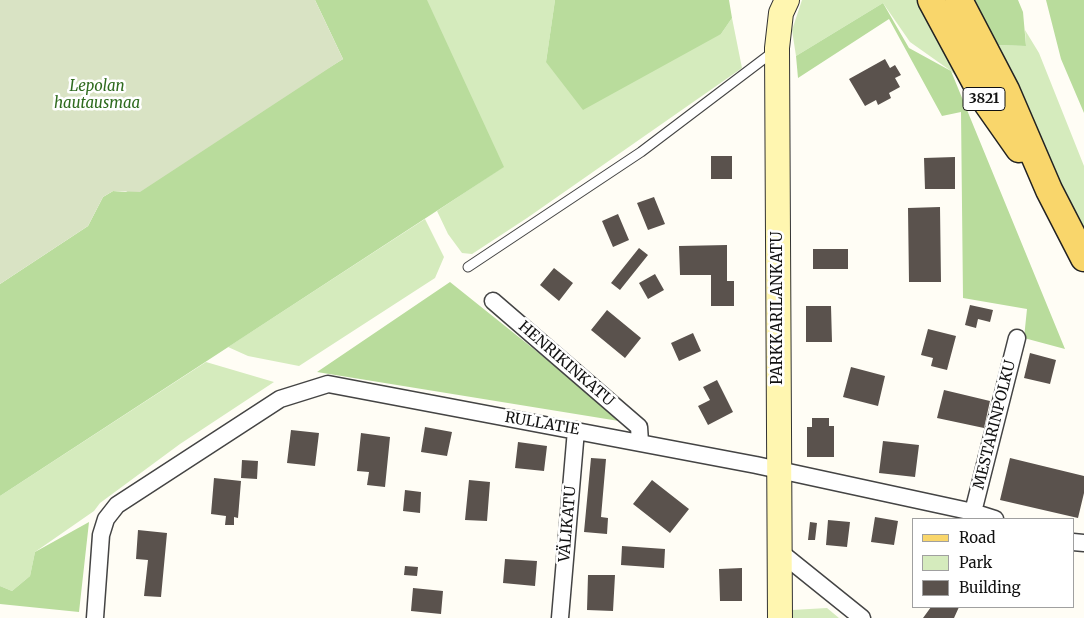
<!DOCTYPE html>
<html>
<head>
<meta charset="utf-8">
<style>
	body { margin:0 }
	#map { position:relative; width:1084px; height:618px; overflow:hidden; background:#fffdf5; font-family:Merriweather,serif }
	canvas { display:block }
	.legend { position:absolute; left:912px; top:518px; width:162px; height:90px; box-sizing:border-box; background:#fff; border:1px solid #a0a0a0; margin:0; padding:6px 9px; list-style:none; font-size:15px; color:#111 }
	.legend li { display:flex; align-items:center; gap:10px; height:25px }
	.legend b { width:25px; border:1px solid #a0a0a0 }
</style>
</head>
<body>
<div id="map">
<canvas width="1084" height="618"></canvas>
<ul class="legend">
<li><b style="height:6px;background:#f9d66b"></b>Road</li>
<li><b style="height:14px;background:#d5ebbd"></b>Park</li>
<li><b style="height:14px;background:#5a524d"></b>Building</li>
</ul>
</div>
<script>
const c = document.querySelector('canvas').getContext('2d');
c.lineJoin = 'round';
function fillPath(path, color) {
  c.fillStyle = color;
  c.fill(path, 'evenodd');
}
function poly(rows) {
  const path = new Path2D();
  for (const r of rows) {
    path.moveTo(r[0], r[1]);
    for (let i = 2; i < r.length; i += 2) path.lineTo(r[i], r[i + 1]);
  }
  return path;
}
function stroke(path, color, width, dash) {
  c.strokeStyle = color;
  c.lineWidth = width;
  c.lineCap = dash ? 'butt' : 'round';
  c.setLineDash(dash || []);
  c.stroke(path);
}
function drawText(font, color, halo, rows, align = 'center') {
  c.font = font + ' Merriweather,serif';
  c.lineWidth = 5;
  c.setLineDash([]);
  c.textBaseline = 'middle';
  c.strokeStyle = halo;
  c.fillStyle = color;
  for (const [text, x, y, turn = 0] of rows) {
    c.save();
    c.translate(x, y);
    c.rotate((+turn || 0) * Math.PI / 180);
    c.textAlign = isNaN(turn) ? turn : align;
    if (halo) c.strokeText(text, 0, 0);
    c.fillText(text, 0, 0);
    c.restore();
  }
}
fillPath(poly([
	[344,0,555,0,546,62,721,34,732,18,742,68,527,218,472,254,462,253,448,234,437,211,503,167],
	[802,0,919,0,966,86,951,71,910,42,883,3,796,56,792,30],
	[1025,30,1039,53,1084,166,1084,230,994,55,996,45,1026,46],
	[425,219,444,257,435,278,299,366,248,356,228,347],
	[206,362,274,382,180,444,100,503,94,511,35,552,30,576,12,591,0,586,0,496],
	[827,608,839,618,792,618,792,610]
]), '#d5ebbd');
fillPath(poly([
	[315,0,427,0,504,167,0,496,0,284,88,226,103,197,113,191,126,192,343,59],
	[555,0,729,0,732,18,721,34,583,110,546,62],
	[971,0,1018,0,1023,12,1026,46,996,45],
	[1046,0,1084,0,1084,113,1061,59],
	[883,3,909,48,951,71,1065,349,1024,338,1027,309,963,298,961,112,942,116,889,19,798,78,796,56],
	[450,282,625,422,317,372],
	[89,522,79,612,0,604,0,586,12,591,30,576,35,552]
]), '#b9dc9c');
fillPath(poly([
	[0,0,315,0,343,59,140,192,113,191,103,197,88,226,0,284]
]), '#d9e3c4');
fillPath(poly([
	[885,59,890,68,895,65,901,75,895,78,900,87,889,93,891,98,878,105,876,100,865,106,849,79],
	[711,156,732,156,732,179,711,179],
	[955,157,955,189,925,189,924,158],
	[654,197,665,224,648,230,637,203],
	[940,207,941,282,909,282,908,208],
	[618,214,629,240,613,247,602,221],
	[727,245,727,281,734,281,734,306,711,306,711,275,680,275,679,246],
	[639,248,648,255,620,290,611,283],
	[813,249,848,249,848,269,813,269],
	[554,268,573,283,559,301,540,285],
	[655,274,664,290,648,299,639,283],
	[970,305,993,310,990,322,978,319,976,328,965,325],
	[806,306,831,306,832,342,806,342],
	[607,310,641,338,625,358,591,330],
	[928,329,956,336,947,370,931,366,933,358,921,355],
	[693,333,701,351,679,361,671,343],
	[1030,353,1056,360,1050,384,1024,378],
	[851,367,885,376,878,406,843,397],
	[717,380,733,412,708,425,698,406,710,400,703,387],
	[944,390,990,401,984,428,937,418],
	[812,418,829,418,829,426,834,426,834,457,807,457,807,427,812,427],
	[425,427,452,432,447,456,421,452],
	[291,430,319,433,315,466,287,463],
	[361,433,390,437,385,487,367,485,369,472,357,471],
	[883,441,919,445,915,477,879,473],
	[518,442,547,446,544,471,515,468],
	[591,458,606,459,601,517,608,518,607,534,584,532],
	[1010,458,1084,476,1084,493,1078,518,1000,500],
	[242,460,258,461,257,479,241,478],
	[214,478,241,481,238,518,234,517,234,525,225,525,226,516,211,514],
	[469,480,490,482,487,521,465,520],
	[652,480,689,509,670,533,633,504],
	[405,490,421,492,420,513,403,511],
	[875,517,898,521,894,545,871,542],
	[828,520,850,522,847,547,826,545],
	[810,522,817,523,815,540,808,540],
	[138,530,167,533,161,597,144,596,148,560,136,559],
	[622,546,665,549,664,568,621,565],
	[505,559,537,561,535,586,503,583],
	[405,566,418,567,417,576,404,575],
	[742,568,742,601,720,601,719,569],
	[588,575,615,575,613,611,587,610],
	[413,588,443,591,441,614,411,611],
	[931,607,959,607,954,618,923,618]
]), '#5a524d');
const lane = poly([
	[468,267,641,152,773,52]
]);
const street = poly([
	[493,301,639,427,640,442],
	[973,512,1017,338],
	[1073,542,1084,543],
	[780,552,862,618],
	[95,618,101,535,106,519,117,505,280,399,328,384,756,465,973,512,995,519],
	[560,618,576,430]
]);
const secondary = poly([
	[780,618,777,48,781,13,787,0]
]);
const primary = poly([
	[931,0,986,102,1019,149],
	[959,0,1006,90,1049,190,1084,258]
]);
stroke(lane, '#444', 11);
stroke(street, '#444', 19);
stroke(secondary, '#333', 26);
stroke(primary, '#222', 29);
stroke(lane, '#fff', 9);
stroke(street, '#fff', 16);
stroke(secondary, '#fff6b0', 24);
stroke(primary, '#f9d66b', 26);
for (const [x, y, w] of [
	[984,99,42]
]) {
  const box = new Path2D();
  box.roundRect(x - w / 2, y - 11.5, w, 23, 4);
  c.fillStyle = '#fff';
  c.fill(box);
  stroke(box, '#111', 1);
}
drawText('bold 14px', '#111', null, [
	["3821",984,99]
]);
drawText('italic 15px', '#2f6b1f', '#fff', [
	["Lepolan",97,87],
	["hautausmaa",97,104]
]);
drawText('15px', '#111', '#fff', [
	["PARKKARILANKATU",778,308,-90],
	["HENRIKINKATU",566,364,41],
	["RULLATIE",542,424,10],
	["MESTARINPOLKU",995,425,-76],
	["VÄLIKATU",568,524,-85]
]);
</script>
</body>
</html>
